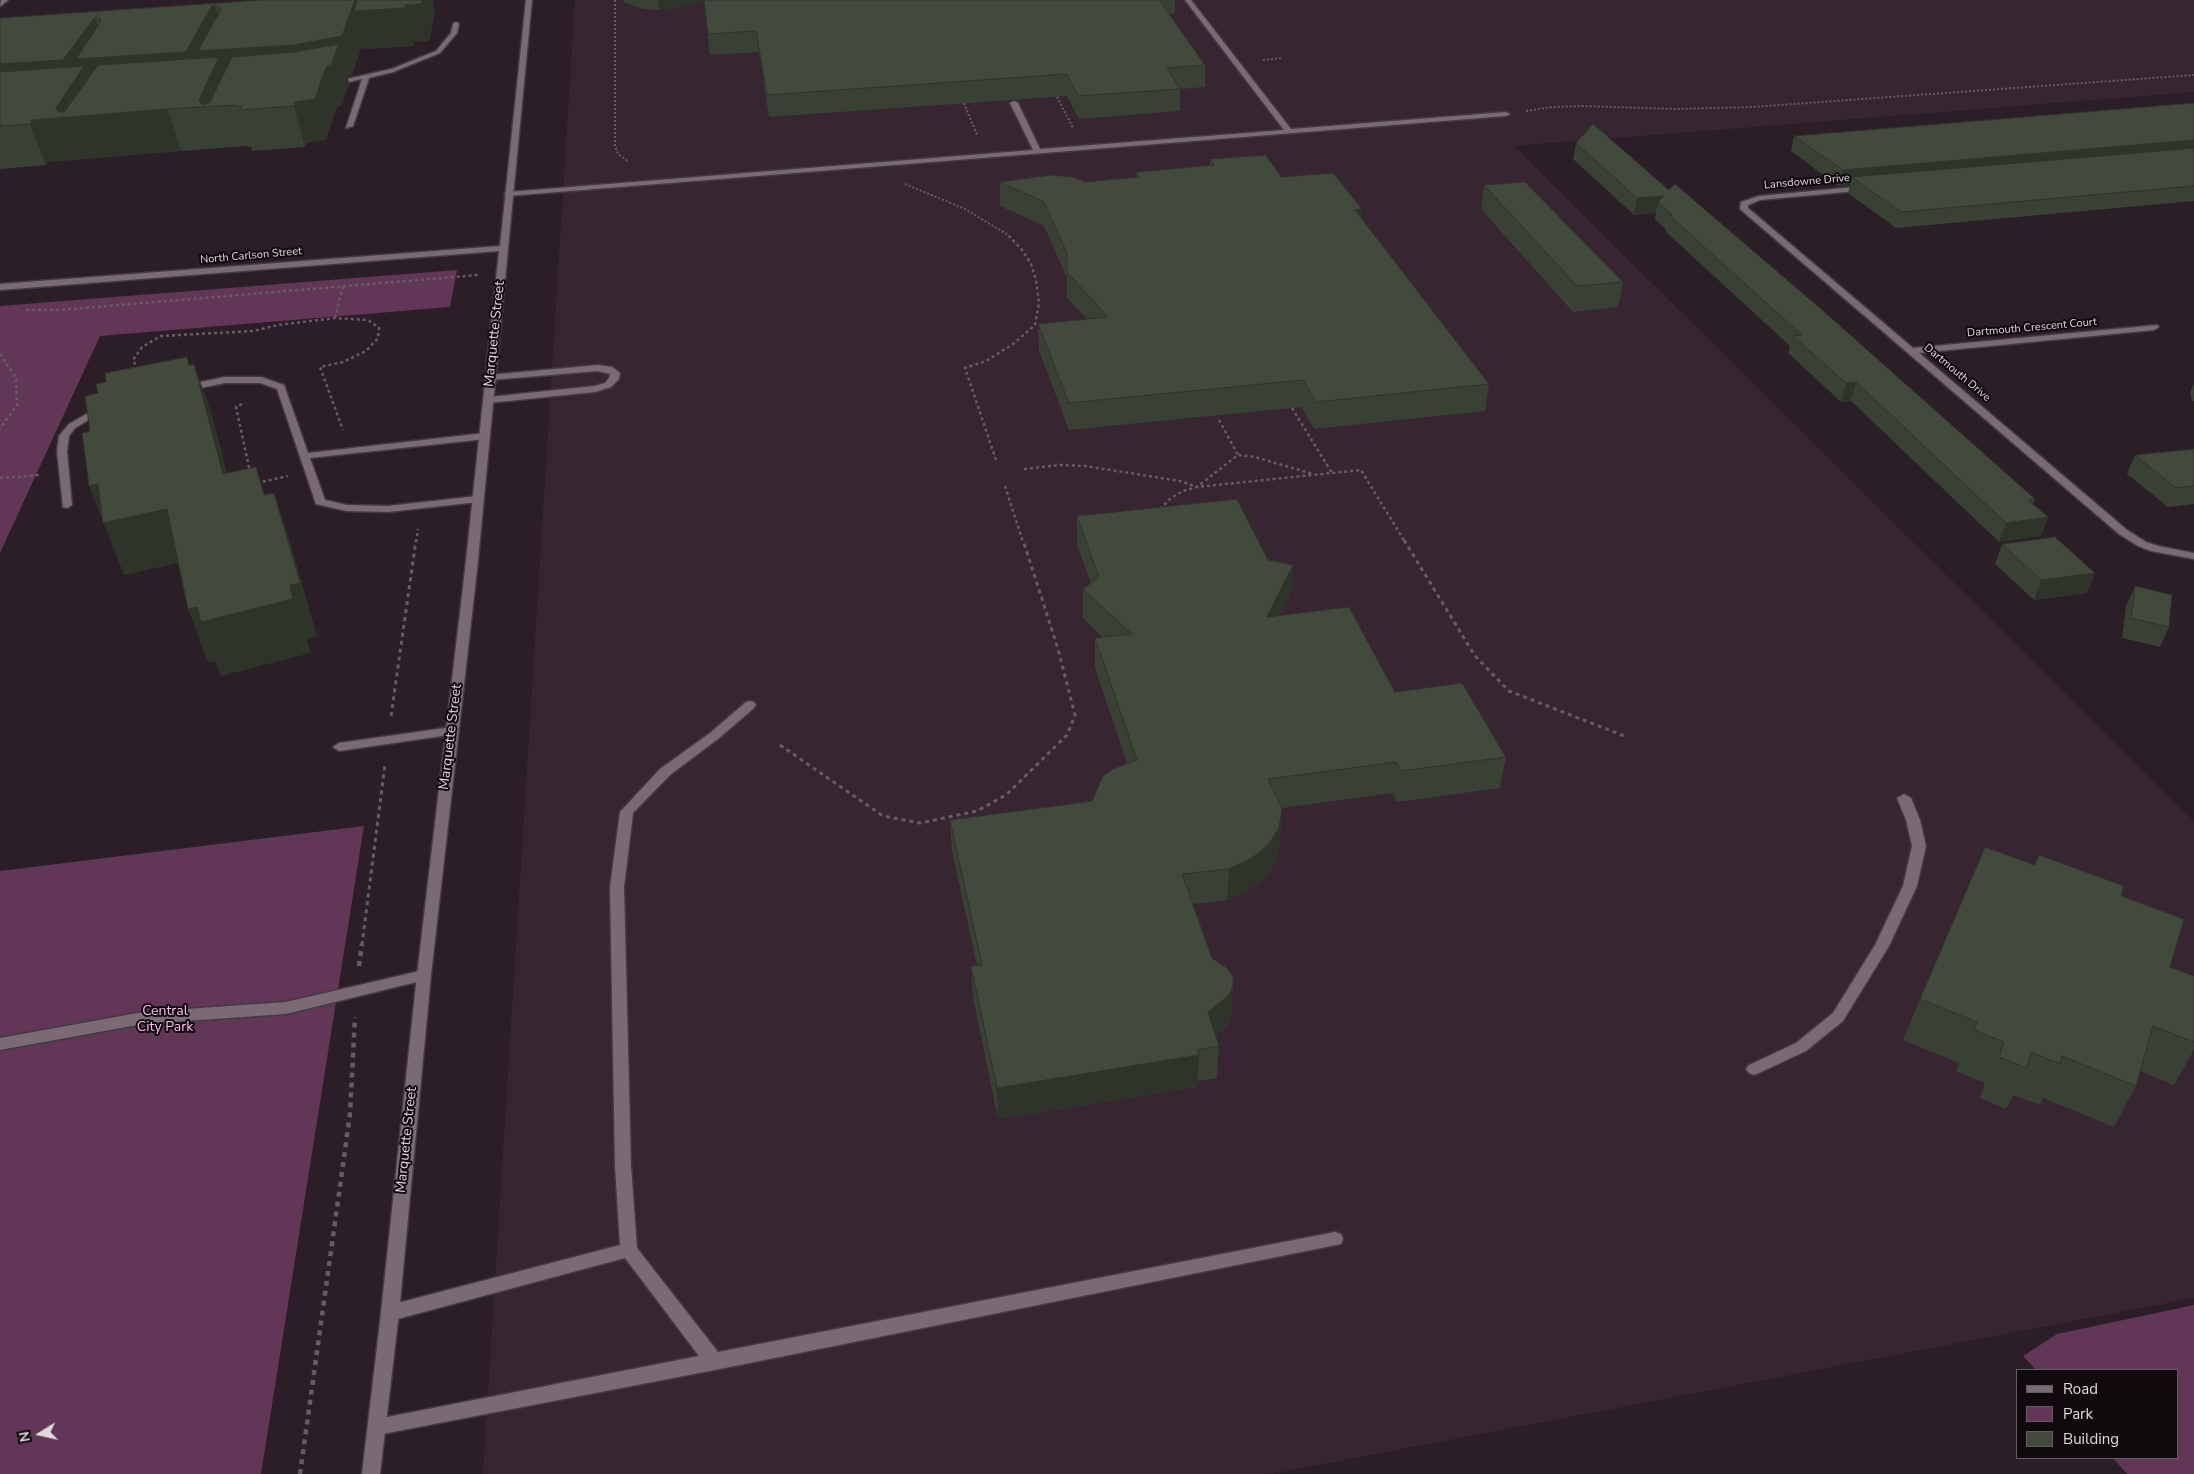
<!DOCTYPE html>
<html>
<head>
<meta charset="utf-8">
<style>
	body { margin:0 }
	#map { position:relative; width:2194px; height:1474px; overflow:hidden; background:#2b1e27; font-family:"Nunito Sans",sans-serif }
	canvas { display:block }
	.legend { position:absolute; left:2016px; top:1369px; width:162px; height:90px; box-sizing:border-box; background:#100a0e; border:1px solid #645c61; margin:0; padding:6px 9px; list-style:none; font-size:15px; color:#e1d8de }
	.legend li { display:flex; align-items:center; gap:10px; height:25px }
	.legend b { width:25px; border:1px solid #645c61 }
	.north { position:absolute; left:15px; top:1409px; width:50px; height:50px; -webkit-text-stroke:4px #100a0e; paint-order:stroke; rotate:260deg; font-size:14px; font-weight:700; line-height:20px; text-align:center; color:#e1d8de }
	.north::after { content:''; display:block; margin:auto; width:18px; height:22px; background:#e1d8de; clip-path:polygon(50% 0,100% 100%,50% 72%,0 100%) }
</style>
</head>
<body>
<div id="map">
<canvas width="2194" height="1474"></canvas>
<ul class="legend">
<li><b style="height:6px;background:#796a74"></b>Road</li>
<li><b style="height:14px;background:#613656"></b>Park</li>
<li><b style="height:14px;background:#424a3c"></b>Building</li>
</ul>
<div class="north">N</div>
</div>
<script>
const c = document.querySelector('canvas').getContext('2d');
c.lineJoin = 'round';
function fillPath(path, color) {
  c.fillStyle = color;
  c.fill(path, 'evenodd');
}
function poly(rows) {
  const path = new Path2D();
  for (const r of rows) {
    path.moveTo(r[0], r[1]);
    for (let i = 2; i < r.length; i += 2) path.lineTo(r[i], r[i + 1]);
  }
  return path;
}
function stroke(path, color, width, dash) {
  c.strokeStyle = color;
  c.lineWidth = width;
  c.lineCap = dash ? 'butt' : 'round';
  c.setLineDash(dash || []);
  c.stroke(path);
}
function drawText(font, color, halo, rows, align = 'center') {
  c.font = font + ' "Nunito Sans",sans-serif';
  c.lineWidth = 4;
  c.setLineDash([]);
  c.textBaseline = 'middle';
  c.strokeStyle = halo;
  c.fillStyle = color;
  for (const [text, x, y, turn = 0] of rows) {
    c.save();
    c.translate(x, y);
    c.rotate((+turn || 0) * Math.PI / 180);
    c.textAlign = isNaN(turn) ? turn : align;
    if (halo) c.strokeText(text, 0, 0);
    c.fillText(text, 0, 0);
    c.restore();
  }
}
fillPath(poly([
	[575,0,2194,0,2194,92,1514,146,2194,821,2194,1298,1271,1474,483,1474]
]), '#372632');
fillPath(poly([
	[457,270,450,307,100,336,0,553,0,306],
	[364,826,261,1474,0,1474,0,871],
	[2194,1305,2194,1474,2127,1474,2113,1458,2178,1458,2178,1370,2036,1370,2023,1356,2057,1334]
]), '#613656');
const service = poly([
	[1185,0,1191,0,1291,129,1506,112,1510,114,1506,116,508,196,504,194,508,192,1033,150,1010,103,1014,101,1018,103,1040,149,1284,130,1185,0],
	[456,22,459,24,457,33,440,53,393,72,389,72,389,70,436,51,451,33,453,24,456,22],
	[598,365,612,367,620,373,619,379,611,387,595,392,489,403,484,400,489,397,594,386,605,383,609,378,610,374,598,371,491,380,488,379,488,375,598,365],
	[225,377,261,377,284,385,308,453,485,433,490,436,485,439,310,458,325,500,347,505,388,506,478,496,483,499,478,502,388,512,347,511,316,504,277,389,260,383,225,383,186,391,181,388,186,385,225,377],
	[102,405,105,406,105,410,75,428,69,436,67,451,72,505,67,508,63,507,57,451,59,436,69,424,102,405],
	[750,701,754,702,756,705,754,708,718,739,670,775,633,813,624,887,631,1166,637,1248,718,1352,1335,1232,1341,1234,1343,1239,1341,1244,715,1370,377,1435,371,1433,368,1427,371,1421,377,1419,699,1356,625,1258,390,1321,384,1318,381,1313,384,1308,390,1305,620,1245,615,1166,610,887,620,812,660,769,710,733,746,702,750,701],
	[452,727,458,731,456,734,339,751,333,747,339,743,452,727],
	[1904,794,1911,798,1920,820,1926,846,1917,886,1889,946,1843,1021,1806,1051,1759,1073,1754,1075,1749,1073,1746,1069,1749,1065,1796,1043,1833,1013,1875,945,1903,886,1912,846,1906,820,1897,798,1904,794],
	[424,970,429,971,431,975,429,979,286,1014,143,1024,0,1050,0,1038,143,1012,286,1002,424,970]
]);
const minor = poly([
	[8,0,2,5,0,6,1,0,8,0],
	[391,69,394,71,393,72,369,78,353,126,346,128,362,79,331,86,329,85,329,83,391,69],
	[1865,186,1869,188,1868,190,1760,200,1748,205,1748,208,1913,348,2157,325,2159,327,2154,330,1919,353,2127,530,2146,542,2158,546,2194,553,2194,559,2151,551,2138,546,2119,534,1740,209,1741,202,1759,196,1865,186]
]);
const tertiary = poly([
	[526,0,532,0,477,570,431,975,399,1313,380,1474,362,1474,381,1313,417,975,465,570,499,251,0,290,0,284,500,246,526,0]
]);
stroke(service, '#443a41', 3);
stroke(minor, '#443a41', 3);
stroke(tertiary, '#443a41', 3);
stroke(poly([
	[615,0,615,146,618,154,629,162],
	[1263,60,1283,58],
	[1057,97,1073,128],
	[964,103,977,135],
	[1526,111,1552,107,1582,106,1676,109,1752,107,2194,75],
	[905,184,965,209,1008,235]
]), '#675c64', 2, [2, 2]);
stroke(poly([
	[26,310,58,310,478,275],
	[335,318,343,286],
	[0,354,16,378,17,405,0,428],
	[138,370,133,360,142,347,161,336,253,331,278,325,335,318,368,320,379,328,378,338,366,351,343,362,320,367,343,430],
	[242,404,236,407,250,472],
	[1292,408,1332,473],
	[1219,420,1238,455],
	[996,460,965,368,986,361,1013,344,1035,325,1039,303,1036,280,1031,264,1023,251,1006,233],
	[1024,469,1060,465,1085,466,1180,481,1197,487,1238,455,1255,457,1313,474],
	[0,478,40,475],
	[257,483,288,476],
	[1005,486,1023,542],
	[1160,509,1171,498,1183,491,1197,487,1361,470,1405,542],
	[416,542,418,529]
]), '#675c64', 2.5, [3, 3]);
stroke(poly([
	[1404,540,1475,656,1509,691,1627,737],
	[391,716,416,540],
	[780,745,883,816,920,823,977,811,1006,795,1067,735,1075,715,1058,649,1023,540],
	[362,945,385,764]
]), '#675c64', 3, [4, 4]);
stroke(poly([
	[359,966,362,944],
	[300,1474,350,1114,355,1017]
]), '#675c64', 4.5, [5, 5]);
fillPath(service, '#796a74');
fillPath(minor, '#796a74');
fillPath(tertiary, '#796a74');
fillPath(poly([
	[261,0,435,12,429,41,414,42,413,46,363,49,362,45,352,75,347,76,349,83,342,105,338,106,334,115,326,140,307,143,305,147,252,151,251,147,248,147,247,146,181,151,48,162,46,165,0,169,0,18],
	[624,0,1175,0,1175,13,1169,14,1205,65,1205,87,1180,89,1180,111,1079,119,1067,96,769,117,759,52,710,55,704,1,676,8,659,10,643,9,624,2],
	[2194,103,2194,201,1896,228,1848,193,1850,185,1838,186,1791,151,1794,136],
	[1576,143,1669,190,2035,499,2033,504,2048,517,2041,536,1999,542,1851,401,1841,402,1788,353,1790,346,1666,232,1666,230,1655,219,1656,213,1634,215,1573,159],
	[1210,159,1281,177,1361,218,1489,384,1485,411,1314,429,1301,407,1069,430,1039,350,1038,324,1087,319,1067,298,1067,278,1044,226,1000,206,1000,182,1085,182,1136,178,1136,172,1210,166],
	[1484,185,1623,282,1618,307,1573,312,1481,209],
	[2194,383,2194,401,2192,401,2190,392],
	[2194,449,2194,504,2168,507,2127,474,2135,455],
	[1077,516,1293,565,1291,594,1280,616,1395,692,1506,757,1500,788,1397,802,1392,793,1282,808,1282,809,1280,840,1277,859,1266,877,1249,890,1227,900,1193,904,1212,958,1233,986,1231,1018,1227,1026,1216,1036,1219,1046,1217,1078,1197,1081,1197,1087,998,1119,973,998,971,966,977,966,952,851,950,820,1092,801,1127,763,1095,668,1095,638,1103,638,1083,618,1083,589,1091,583,1077,545],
	[2002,544,2095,573,2087,593,2034,600,1995,564],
	[2135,586,2169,627,2160,647,2122,638,2126,606],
	[2039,855,2121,896,2170,967,2194,976,2194,1050,2174,1085,2140,1071,2136,1086,2114,1127,2043,1098,2040,1105,2013,1095,2006,1109,1980,1098,1985,1083,1956,1071,1959,1063,1903,1040,1920,999,2035,865]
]), '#394034');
fillPath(poly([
	[355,0,405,5,422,0,433,0,435,12,429,41,414,42,413,46,363,49,362,45,352,75,347,76,349,83,342,105,338,106,334,115,326,140,307,143,305,147,294,106,295,102,315,99,168,109,181,151,48,162,46,165,30,124,0,105,0,64,95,17,107,55,211,7,215,5,226,42],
	[658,0,705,0,705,1,676,8,659,10],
	[2194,140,2194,155,1852,177,1850,185,1838,186,1843,170],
	[1664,196,1658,202,1656,213,1634,215,1637,198],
	[1362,209,1359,234,1355,210],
	[194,364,211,412,241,525,223,474],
	[1856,382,1851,401,1841,402,1846,383],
	[256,467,273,518,264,495],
	[98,484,167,509,187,561,124,575,89,486],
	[274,493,291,545,317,636,307,639,311,653,221,676,215,661,208,663,188,609,290,585],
	[2048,517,2041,536,1999,542,2006,523],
	[1293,565,1291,594,1265,647,1267,617],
	[2095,573,2087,593,2034,600,2041,580],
	[1282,809,1280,840,1277,859,1266,877,1249,890,1227,900,1229,869],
	[1233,986,1231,1018,1227,1026,1206,1043,1208,1012],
	[1199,1055,1197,1087,998,1119,997,1088]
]), '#2e342a');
const building = poly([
	[261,0,355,0,342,36,294,45,198,51,221,9,215,5,211,7,186,52,76,59,101,21,100,18,95,17,63,60,0,64,0,18,261,0],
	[357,0,422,0,421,4,405,5,405,8,354,11,357,0],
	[704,0,1159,0,1205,65,1167,68,1180,89,1078,96,1067,74,767,95,756,31,708,34,704,0],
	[339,44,331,65,327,66,323,75,315,99,295,102,294,106,240,110,242,106,235,106,236,105,168,109,32,120,30,124,0,126,0,72,84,66,56,108,58,112,64,112,98,65,219,57,199,100,202,105,210,102,232,57,294,52,339,44],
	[2194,103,2194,140,1843,170,1794,136,2194,103],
	[1593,124,1669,190,1675,184,1821,309,2035,499,2028,500,2048,517,2006,523,1856,382,1846,383,1793,336,1802,335,1669,215,1672,215,1658,202,1664,196,1637,198,1576,143,1593,124],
	[2194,148,2194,186,1901,212,1852,177,2194,148],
	[1266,155,1281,177,1333,173,1362,209,1355,210,1489,384,1316,402,1303,380,1069,403,1038,324,1108,317,1067,272,1067,253,1044,202,1000,182,1051,175,1074,177,1085,182,1139,177,1136,172,1214,165,1210,159,1266,155],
	[1525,182,1623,282,1577,286,1484,185,1525,182],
	[187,357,189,365,194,364,223,474,256,467,264,495,274,493,300,583,290,585,293,599,201,622,197,607,188,609,167,509,103,523,98,484,89,486,82,433,90,431,85,396,98,393,96,384,106,382,105,373,187,357],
	[2194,449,2194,486,2176,488,2135,455,2194,449],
	[1237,499,1268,560,1293,565,1267,617,1349,607,1395,692,1462,683,1506,757,1401,771,1396,762,1268,779,1282,809,1279,828,1268,845,1252,858,1229,869,1182,874,1212,958,1227,968,1233,976,1233,986,1229,995,1208,1012,1219,1046,1197,1050,1199,1055,997,1088,971,966,982,965,950,820,1092,801,1103,776,1113,769,1137,760,1095,638,1132,634,1083,589,1099,577,1077,516,1237,499],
	[2055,537,2095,573,2041,580,2002,544,2055,537],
	[2135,586,2172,595,2169,627,2131,618,2135,586],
	[1985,847,2035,865,2039,855,2124,886,2121,896,2184,919,2170,967,2194,976,2194,1042,2153,1026,2136,1086,2062,1056,2060,1064,2031,1052,2026,1068,1999,1057,2004,1042,1974,1030,1977,1022,1920,999,1985,847]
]);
fillPath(building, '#424a3c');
stroke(building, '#2e342a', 1);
drawText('11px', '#e1d8de', '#100a0e', [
	["Lansdowne Drive",1807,182,-5],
	["North Carlson Street",251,256,-5],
	["Dartmouth Crescent Court",2032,328,-5],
	["Dartmouth Drive",1957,373,40]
]);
drawText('14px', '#e1d8de', '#100a0e', [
	["Marquette Street",495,334,-84],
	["Marquette Street",451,737,-83],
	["Marquette Street",407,1140,-84]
]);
drawText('14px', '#fabfe8', '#100a0e', [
	["Central",165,1012],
	["City Park",165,1028]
]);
</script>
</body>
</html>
